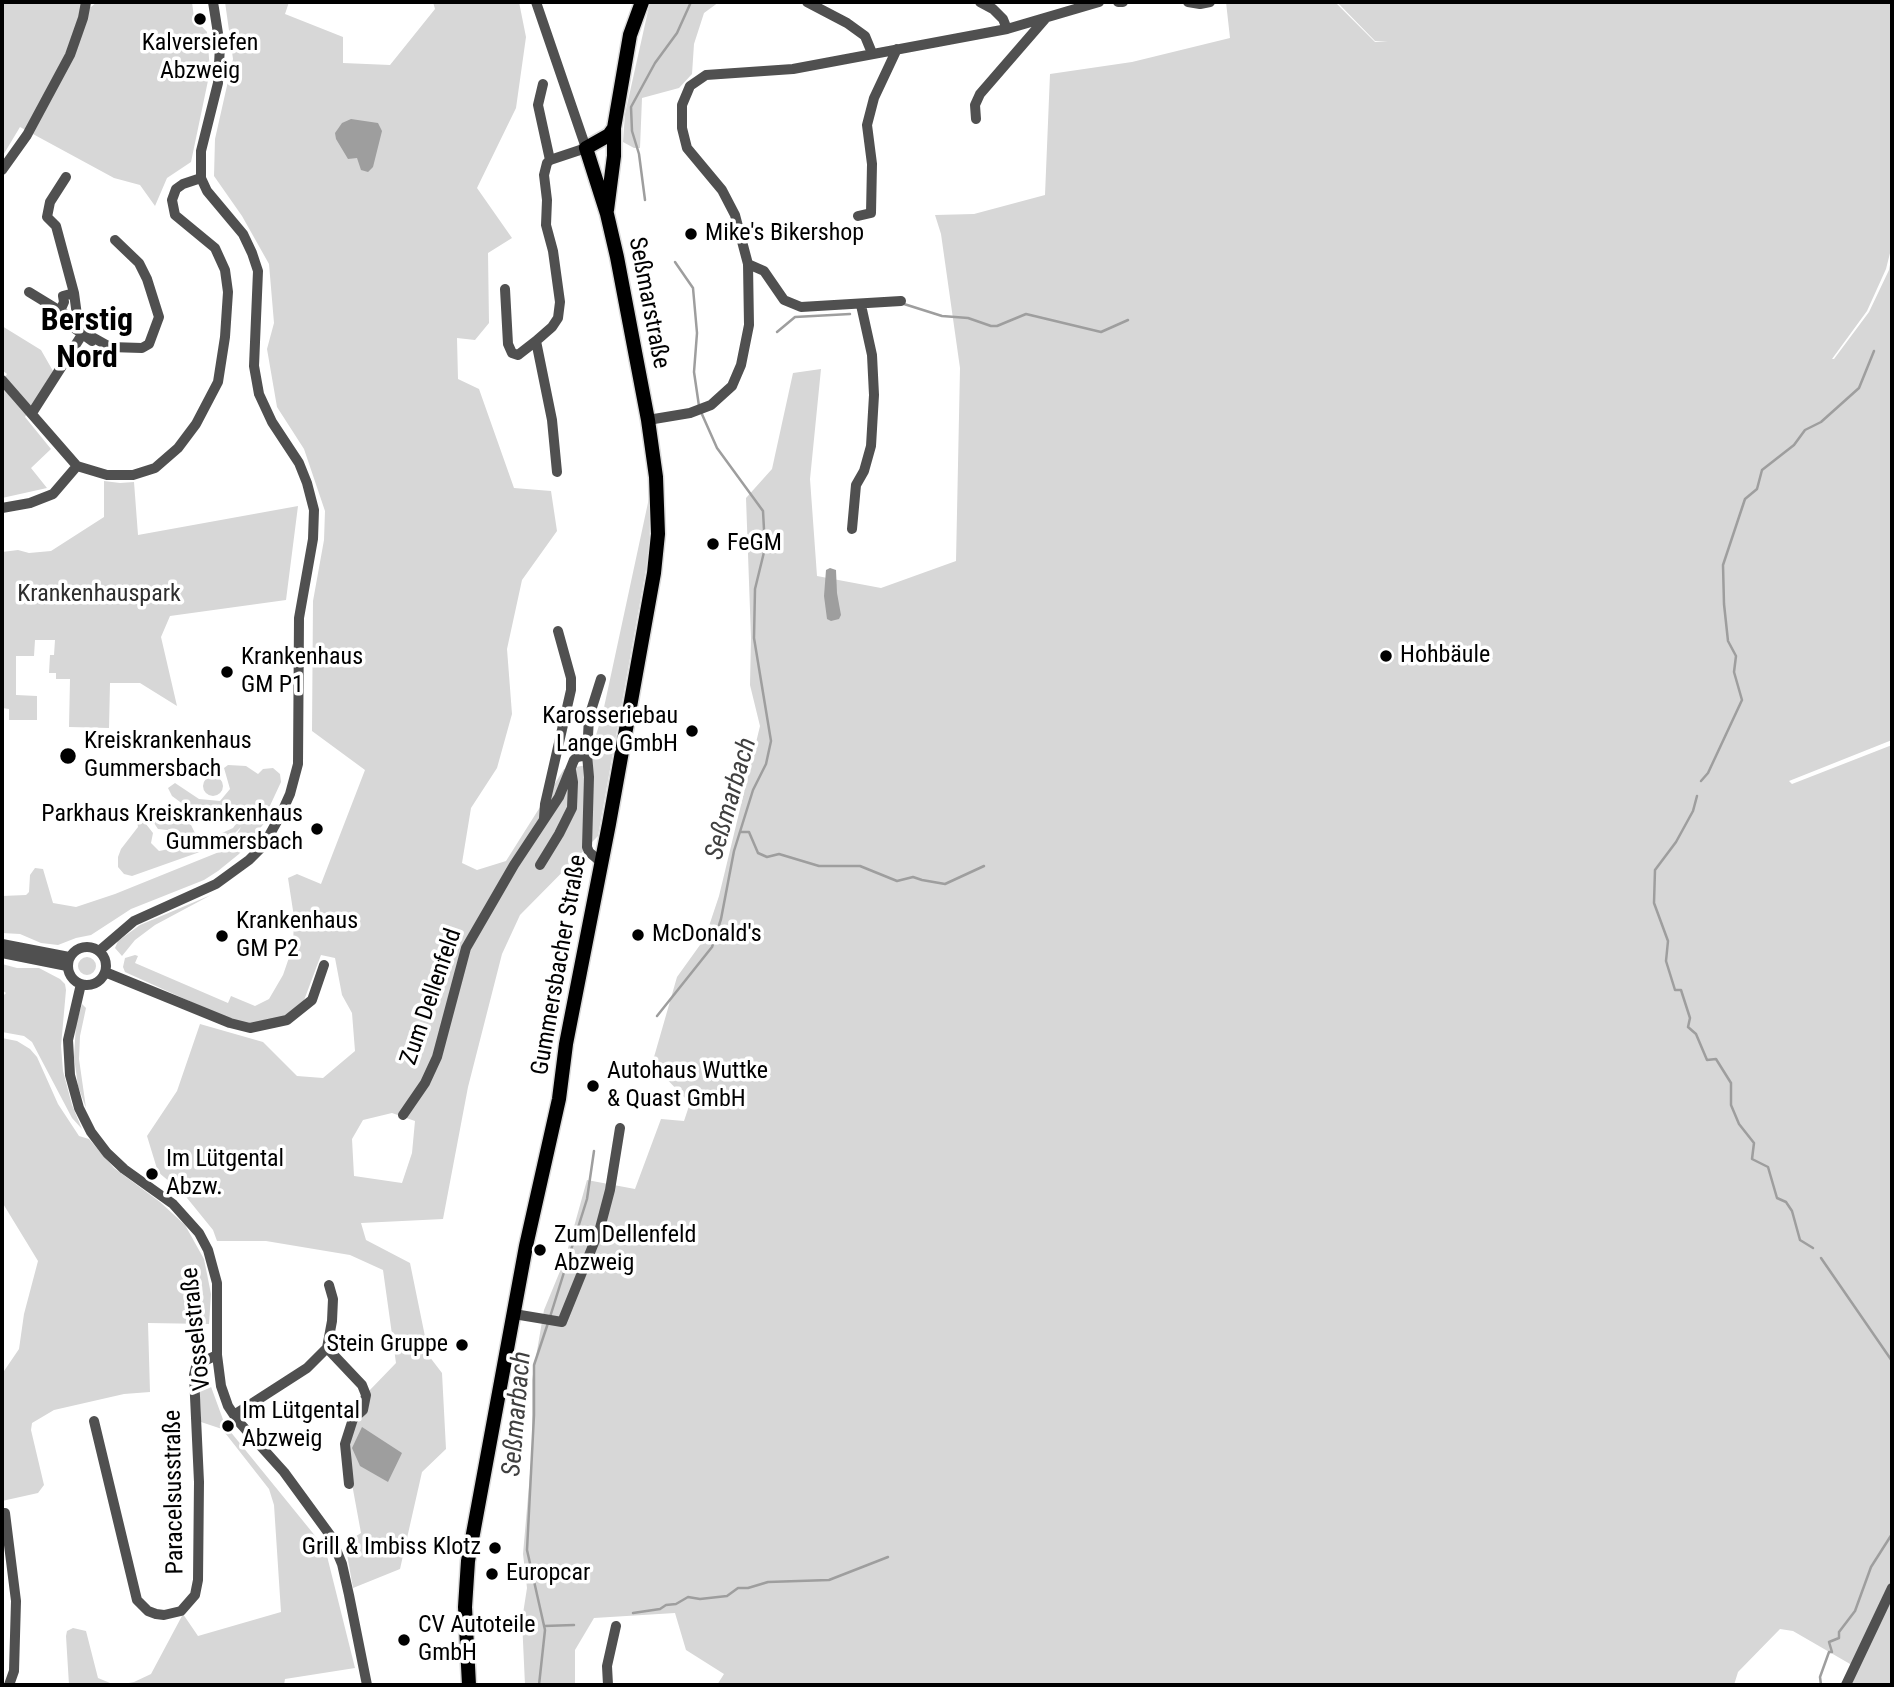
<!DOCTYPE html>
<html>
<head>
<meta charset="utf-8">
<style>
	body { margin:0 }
	#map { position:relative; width:1894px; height:1687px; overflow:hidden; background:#fff; font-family:"Roboto Condensed",sans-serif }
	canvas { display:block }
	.frame { position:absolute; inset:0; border:4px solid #000; pointer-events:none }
</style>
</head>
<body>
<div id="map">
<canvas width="1894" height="1687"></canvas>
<div class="frame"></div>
</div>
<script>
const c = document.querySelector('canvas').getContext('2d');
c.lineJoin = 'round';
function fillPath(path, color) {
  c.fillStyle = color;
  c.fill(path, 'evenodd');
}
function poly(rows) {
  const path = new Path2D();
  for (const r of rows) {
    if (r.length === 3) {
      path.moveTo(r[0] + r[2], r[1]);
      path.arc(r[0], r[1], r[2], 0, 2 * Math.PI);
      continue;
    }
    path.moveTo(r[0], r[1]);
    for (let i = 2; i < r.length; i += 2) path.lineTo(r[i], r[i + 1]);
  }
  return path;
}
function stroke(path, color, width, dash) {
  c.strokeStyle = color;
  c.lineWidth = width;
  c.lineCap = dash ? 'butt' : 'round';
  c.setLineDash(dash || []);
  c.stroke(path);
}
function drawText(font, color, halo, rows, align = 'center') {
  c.font = font + ' "Roboto Condensed",sans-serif';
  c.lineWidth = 7;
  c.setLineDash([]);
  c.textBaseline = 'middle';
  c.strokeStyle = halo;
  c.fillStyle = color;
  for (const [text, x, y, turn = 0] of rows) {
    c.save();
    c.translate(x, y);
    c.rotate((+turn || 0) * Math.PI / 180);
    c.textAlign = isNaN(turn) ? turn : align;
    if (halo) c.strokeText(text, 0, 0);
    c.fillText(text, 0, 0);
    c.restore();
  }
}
fillPath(poly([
	[2,2,85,2,91,7,97,2,192,2,194,18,207,32,210,71,191,162,167,178,155,206,140,185,114,178,20,127,2,157],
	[225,2,289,2,285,14,343,37,343,63,390,65,435,9,433,2,519,2,526,37,516,108,477,188,512,238,488,253,489,323,475,340,457,338,458,379,479,389,514,488,551,491,557,531,522,580,507,649,512,714,497,768,471,808,462,863,477,870,506,861,564,769,587,765,603,712,649,498,650,547,598,836,520,915,502,954,468,1087,443,1219,361,1223,366,1240,410,1263,429,1356,442,1373,446,1449,422,1472,400,1569,353,1588,345,1543,361,1533,352,1484,348,1446,368,1392,396,1363,383,1270,350,1255,266,1241,217,1241,213,1230,183,1193,158,1172,147,1136,177,1091,200,1024,263,1042,297,1076,323,1078,355,1051,352,1013,342,995,335,958,321,955,303,1003,290,1013,278,1019,253,1024,231,1020,125,972,123,967,125,958,135,955,138,956,135,963,228,1003,231,996,255,1006,269,999,283,975,293,946,294,917,288,878,297,874,321,884,365,770,312,731,313,601,324,540,325,511,304,449,277,407,267,349,274,323,269,264,242,216,214,176,215,139,233,59],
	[392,1113,415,1121,412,1153,402,1183,354,1176,352,1139,363,1120],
	[650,2,719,2,704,13,694,44,692,74,679,88,642,98,640,148,634,148,623,142,625,114],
	[1226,2,1335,2,1375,42,1388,42,1375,41,1337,2,1892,2,1892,245,1886,269,1867,311,1832,359,1834,359,1869,312,1889,270,1892,253,1892,740,1789,781,1792,784,1892,745,1892,1685,1852,1685,1857,1668,1793,1631,1780,1629,1738,1672,1734,1685,717,1685,724,1674,686,1650,675,1613,594,1618,575,1650,575,1685,525,1685,522,1620,527,1588,523,1554,532,1451,532,1380,544,1310,565,1259,587,1180,635,1189,661,1119,684,1121,690,1103,652,1064,677,977,705,938,719,896,760,726,750,685,751,638,746,498,772,469,793,373,821,369,810,479,817,576,881,588,956,561,960,368,941,234,935,215,974,214,1045,195,1050,74,1132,62,1230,38],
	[2,326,41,350,53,371,25,417,51,449,31,468,47,488,2,498,2,381,7,374,2,370],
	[104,481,120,483,134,482,138,535,298,506,286,600,170,616,161,637,177,706,140,683,110,683,109,728,69,727,70,679,56,679,56,673,49,673,50,655,54,655,55,640,35,640,34,656,16,656,16,695,37,696,37,720,9,720,9,709,2,708,2,552,18,550,29,553,51,551,104,517],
	[228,765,246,766,258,774,263,769,273,768,280,774,281,782,268,810,266,821,239,854,218,871,204,880,131,909,91,935,76,938,58,945,41,943,20,934,2,933,2,896,26,895,29,892,30,875,35,868,43,869,53,903,76,907,115,894,224,850,233,841,241,827,231,837,211,848,132,876,124,874,118,867,118,857,121,849,138,827,135,810,153,833,151,843,159,851,169,849,173,839,167,830,158,829,148,814,155,810,191,825,196,835,222,833,233,828,243,814,233,807,204,814,191,810,172,796,168,788,175,783,199,799,220,801,230,789,224,768],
	[213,786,10],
	[211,895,155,925,135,940,122,956,115,948,118,941,140,925],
	[87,966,9],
	[2,964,17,968,39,968,60,979,65,984,66,990,61,1046,63,1071,72,1105,82,1129,72,1118,32,1042,24,1036,2,1032,2,997,6,993,2,990],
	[82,1004,86,1008,80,1036,79,1059,86,1108,78,1086,74,1057,76,1024],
	[2,1038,17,1041,30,1049,37,1057,58,1104,79,1136,89,1139,114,1168,160,1202,185,1225,204,1259,211,1294,209,1324,148,1323,150,1392,124,1394,54,1410,32,1423,31,1430,44,1485,38,1493,2,1501,2,1374,19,1349,24,1314,38,1261,2,1202],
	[206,1373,225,1425,325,1548,355,1668,285,1679,284,1685,118,1685,134,1682,151,1674,183,1614,198,1636,281,1612,274,1505,269,1489,222,1429,201,1422,199,1378,201,1374],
	[73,1628,86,1631,98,1678,115,1685,69,1685,66,1636,67,1631]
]), '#d7d7d7');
fillPath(poly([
	[351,119,378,123,382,131,373,167,368,172,361,170,357,158,348,159,336,139,335,133,342,123],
	[830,568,836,570,837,593,841,615,839,619,831,621,827,619,824,596,826,570],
	[362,1427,402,1453,388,1482,360,1466,352,1448]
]), '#9e9e9e');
stroke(poly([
	[645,200,639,154,632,131,631,107,655,63,677,33,691,2],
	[675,262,693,288,697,333,694,372,699,406],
	[904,304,942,316,968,318,991,326,997,326,1026,314,1101,332,1128,320],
	[777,332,795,317,850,314],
	[1701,781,1708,773,1742,700,1734,672,1736,656,1728,641,1724,604,1723,565,1745,499,1757,489,1762,470,1794,445,1805,430,1821,422,1859,388,1874,351],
	[1697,796,1693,811,1676,842,1655,870,1654,903,1668,941,1666,961,1675,990,1681,990,1690,1018,1688,1027,1696,1034,1707,1060,1716,1059,1731,1083,1731,1105,1739,1124,1754,1143,1752,1159,1768,1167,1777,1198,1786,1202,1792,1211,1800,1240,1813,1248],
	[740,832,749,832,758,853,767,857,779,854,819,866,860,866,897,881,913,877,922,880,945,884,984,866],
	[657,1016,712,947,721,919,734,851,753,790,766,764,771,741,754,638,755,589,765,548,763,511,717,448,701,412],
	[1821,1258,1892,1361],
	[550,1317,587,1199,594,1151],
	[633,1613,660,1609,666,1605,676,1604,688,1597,700,1599,727,1596,738,1588,748,1588,768,1582,829,1580,888,1557],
	[544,1626,574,1625],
	[539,1685,545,1630,527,1550,534,1415,534,1365,548,1323],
	[1821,1685,1820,1677,1829,1652,1832,1652,1829,1642,1839,1638,1839,1632,1855,1611,1871,1567,1892,1534]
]), '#9e9e9e', 2.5);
const major = poly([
	[607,210,614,156,614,128],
	[469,1685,465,1607,468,1561,526,1246,559,1099,566,1044,609,824,654,573,658,534,656,477,648,420,617,257,607,214,586,148,609,135,614,128,630,35,642,2]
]);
stroke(major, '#dbdbdb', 17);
stroke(poly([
	[536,2,586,148,550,160,538,105,543,84],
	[807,2,847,23,865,36,872,53],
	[980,2,993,9,1003,19,1007,29],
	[1118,2,1123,2],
	[1188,2,1200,4,1210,2],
	[976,119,975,105,980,94,1045,19],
	[550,160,547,163,544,175,547,200,546,225,553,251,560,302,558,318,552,327,536,341,552,420,557,472],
	[2,170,27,135,70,55,83,18,86,2],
	[858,216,871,213,872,164,867,125,874,98,897,49],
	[748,264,764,271,784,300,801,307,901,301],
	[505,289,508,344,512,353,518,355,536,341],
	[29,292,65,314],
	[74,293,78,323,87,331],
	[60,311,58,313,64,318,63,320,92,341,94,338,110,347,142,348,149,344,159,317,147,279,139,263,115,240],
	[60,311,64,302,63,296,74,293,56,226,47,217,50,202,66,177],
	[2,380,77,466,107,475,133,475,155,468,178,448,196,424,218,382,225,337,228,292,225,270,215,248,175,215,172,200,176,189,183,184,201,178],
	[32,413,85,330],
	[648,420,690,413,711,405,732,386,741,365,749,325,748,264,735,215,722,190,687,148,682,128,682,105,690,86,706,75,793,69,1007,29,1099,2],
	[2,508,30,503,53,494,77,466],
	[852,529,856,485,864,471,871,446,874,395,872,355,861,305],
	[601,679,589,717,587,755,589,777,587,847,589,852,602,863],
	[544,818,545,804,571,690,571,678,558,631],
	[540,865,559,834,572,808,573,782,571,770],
	[2,944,69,957],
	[87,966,19],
	[99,951,134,921,216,884,249,860,264,845,281,814,290,794,298,764,299,618,313,539,314,510,307,483,299,463,272,422,259,394,254,366,258,271,252,253,243,234,207,191,201,178,201,151,218,83,220,46,213,2],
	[2,953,67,966],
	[105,972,230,1023,250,1028,287,1020,312,1000,324,965],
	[81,984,68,1040,70,1075,79,1108,91,1132,107,1153,124,1169,173,1204,199,1233,208,1250,217,1283,217,1355,221,1386,228,1406,238,1421,284,1472,330,1535,342,1564,349,1595,367,1685],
	[403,1115,425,1083,437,1057,466,948,514,865,559,797,574,760,577,757,587,755],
	[514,1314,562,1322,600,1228,610,1190,620,1128],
	[327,1348,332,1321,333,1299,329,1285],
	[234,1415,307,1368,327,1348,362,1385,366,1395,363,1410,353,1419,345,1444,349,1484],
	[94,1421,137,1600,148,1611,156,1614,164,1615,181,1611,195,1595,198,1580,199,1482,194,1375,196,1367,202,1362,217,1355],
	[5,1513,16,1601,14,1671,9,1685],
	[608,1685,607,1666,616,1626],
	[1846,1685,1892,1588]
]), '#505050', 10);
stroke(major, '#000', 14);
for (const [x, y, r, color] of [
	[200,19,7,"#000"],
	[691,234,7,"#000"],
	[713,544,7,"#000"],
	[1386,656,7,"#000"],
	[227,672,7,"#000"],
	[692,731,7,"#000"],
	[68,756,9,"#000"],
	[317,829,7,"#000"],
	[638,935,7,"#000"],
	[222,936,7,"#000"],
	[593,1086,7,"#000"],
	[152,1174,7,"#000"],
	[540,1250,7,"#000"],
	[462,1345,7,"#000"],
	[228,1426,7,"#000"],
	[495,1548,7,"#000"],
	[492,1574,7,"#000"],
	[404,1640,7,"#000"]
]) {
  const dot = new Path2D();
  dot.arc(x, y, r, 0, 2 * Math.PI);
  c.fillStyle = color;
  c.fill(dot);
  stroke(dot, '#fff', 2.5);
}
drawText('24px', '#000', '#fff', [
	["Kalversiefen",200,44,"center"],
	["Abzweig",200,72,"center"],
	["Mike's Bikershop",705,234],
	["FeGM",727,544],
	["Hohbäule",1400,656],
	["Krankenhaus",241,658],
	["GM P1",241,686],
	["Karosseriebau",678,717,"right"],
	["Lange GmbH",678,745,"right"],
	["Kreiskrankenhaus",84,742],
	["Gummersbach",84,770],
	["Parkhaus Kreiskrankenhaus",303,815,"right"],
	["Gummersbach",303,843,"right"],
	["Krankenhaus",236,922],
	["GM P2",236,950],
	["McDonald's",652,935],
	["Autohaus Wuttke",607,1072],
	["& Quast GmbH",607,1100],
	["Im Lütgental",166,1160],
	["Abzw.",166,1188],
	["Zum Dellenfeld",554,1236],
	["Abzweig",554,1264],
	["Stein Gruppe",448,1345,"right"],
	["Im Lütgental",242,1412],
	["Abzweig",242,1440],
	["Grill & Imbiss Klotz",481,1548,"right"],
	["Europcar",506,1574],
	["CV Autoteile",418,1626],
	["GmbH",418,1654]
], 'left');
drawText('24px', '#000', '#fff', [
	["Seßmarstraße",648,303,79],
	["Gummersbacher Straße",560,965,-80],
	["Zum Dellenfeld",432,997,-71],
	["Vosselstraße",197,1329,-96],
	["Paracelsusstraße",175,1492,-91]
]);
drawText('24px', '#2e2e2e', '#fff', [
	["Krankenhauspark",99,595]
]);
drawText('italic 26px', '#3f3f3f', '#fff', [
	["Seßmarbach",732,799,-74],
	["Seßmarbach",518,1414,-85]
]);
drawText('bold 32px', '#000', '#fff', [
	["Berstig",87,322],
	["Nord",87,359]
]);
</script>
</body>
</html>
